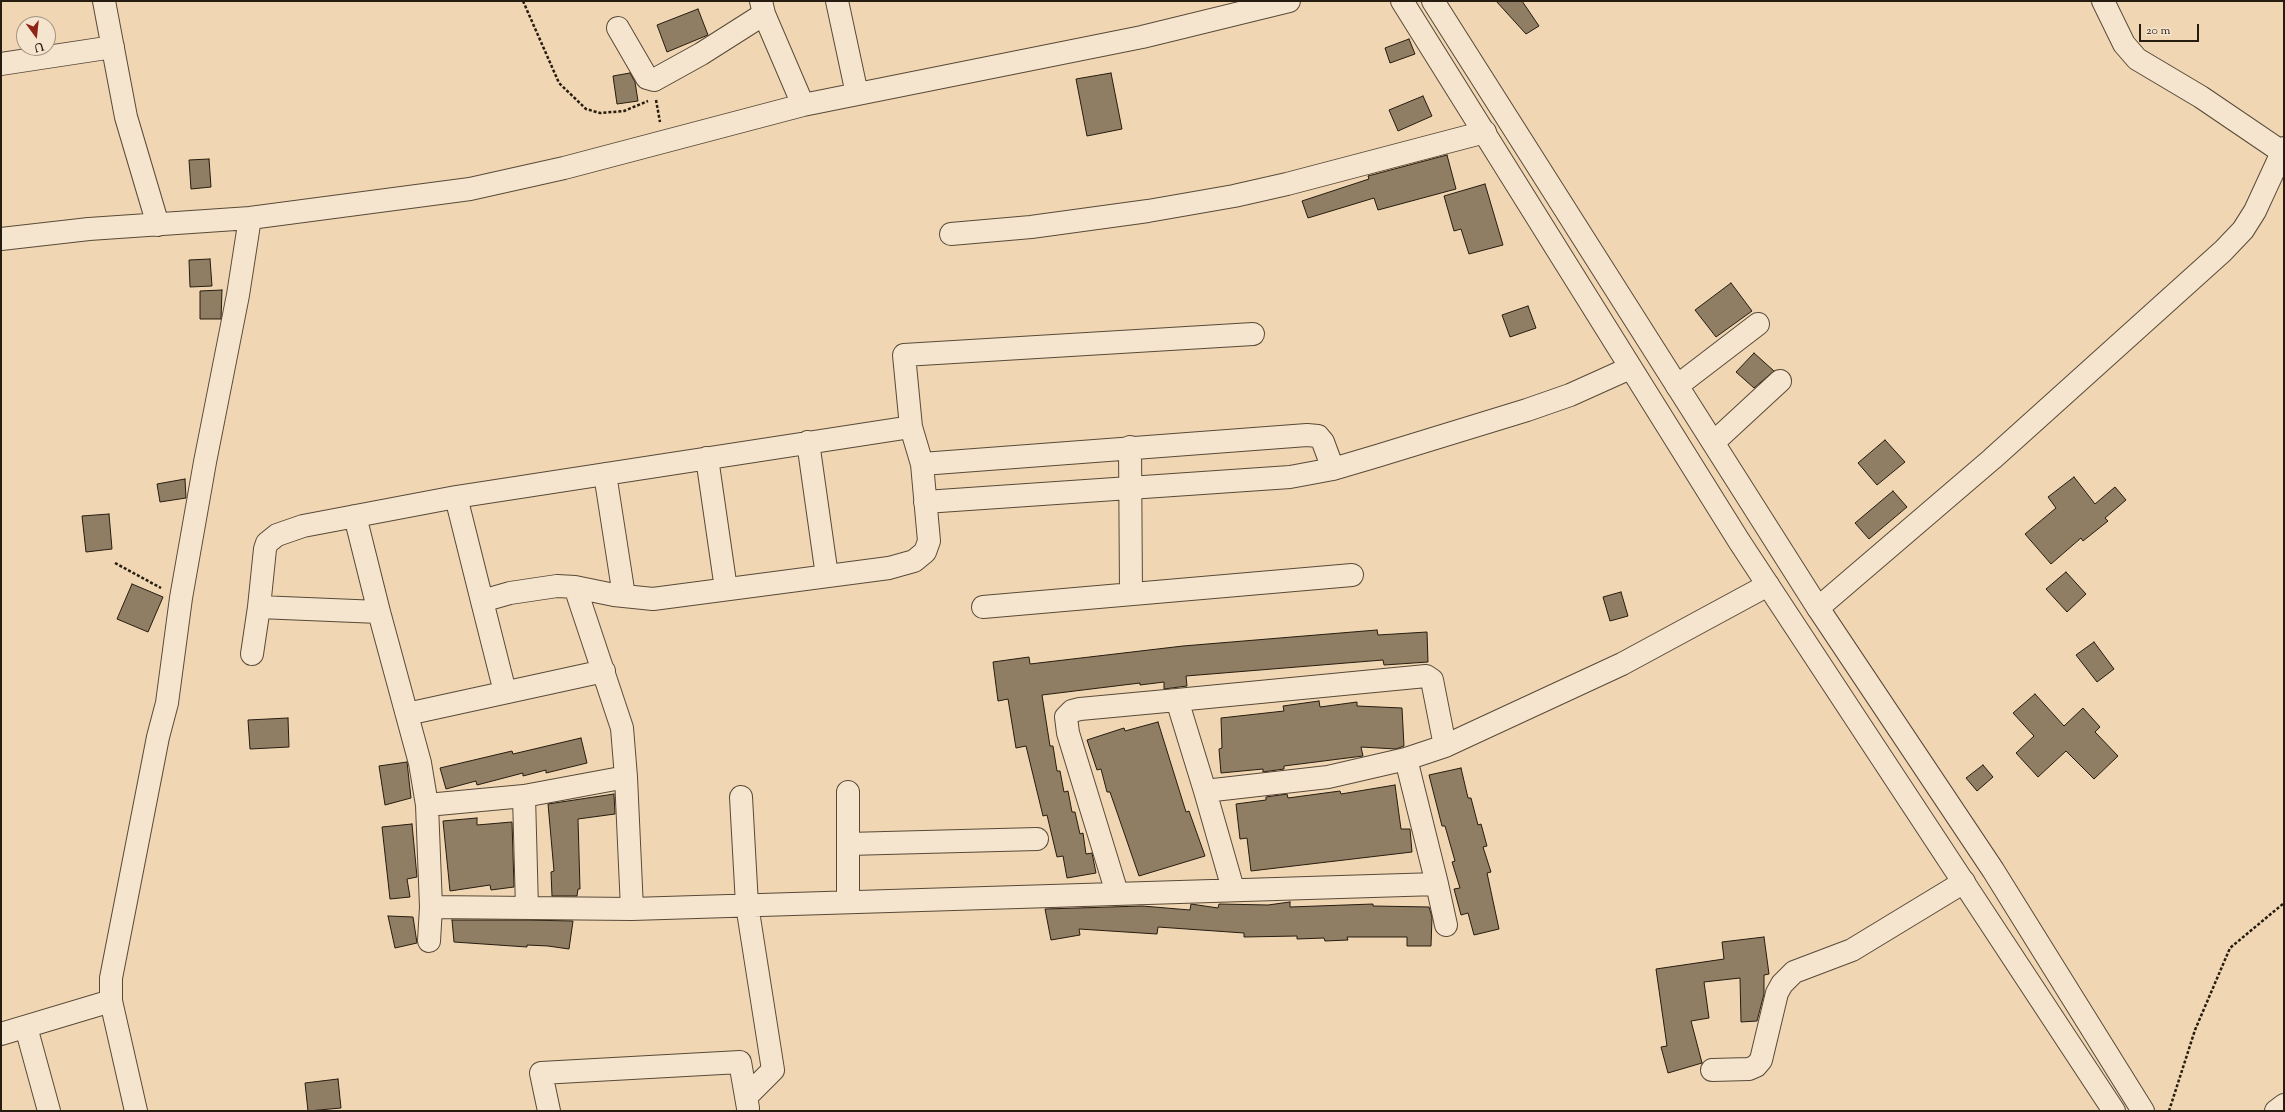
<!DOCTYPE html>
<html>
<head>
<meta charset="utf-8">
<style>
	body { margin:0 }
	#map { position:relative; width:2285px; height:1112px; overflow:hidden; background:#f0d6b3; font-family:"Sorts Mill Goudy",serif }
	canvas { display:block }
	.frame { position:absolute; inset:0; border:2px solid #261c0f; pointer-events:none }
	.north { position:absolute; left:16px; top:16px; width:40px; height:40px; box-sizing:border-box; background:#f5e4ce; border:1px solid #a29482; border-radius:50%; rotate:165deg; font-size:11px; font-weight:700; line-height:16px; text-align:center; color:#261c0f }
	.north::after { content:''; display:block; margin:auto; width:14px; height:18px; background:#8f2418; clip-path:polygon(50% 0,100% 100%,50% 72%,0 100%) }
	.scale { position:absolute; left:2139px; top:24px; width:60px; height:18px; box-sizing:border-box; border:2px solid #261c0f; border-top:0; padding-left:5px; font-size:12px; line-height:14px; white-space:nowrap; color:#261c0f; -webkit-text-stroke:3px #f5e4ce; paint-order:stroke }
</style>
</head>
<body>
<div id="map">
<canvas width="2285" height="1112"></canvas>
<div class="frame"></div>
<div class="north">U</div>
<div class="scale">20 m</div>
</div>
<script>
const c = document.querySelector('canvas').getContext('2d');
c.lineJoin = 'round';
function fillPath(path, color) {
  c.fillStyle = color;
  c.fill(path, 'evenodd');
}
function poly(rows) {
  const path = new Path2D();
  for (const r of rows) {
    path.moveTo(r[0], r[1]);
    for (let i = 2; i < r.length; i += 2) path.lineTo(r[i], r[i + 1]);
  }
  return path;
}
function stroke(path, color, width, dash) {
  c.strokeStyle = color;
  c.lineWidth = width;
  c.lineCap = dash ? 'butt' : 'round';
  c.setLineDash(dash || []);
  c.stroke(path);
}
const building = poly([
	[1496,1,1522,1,1539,26,1526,34,1496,1],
	[698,9,708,35,667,52,657,25,698,9],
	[1409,39,1415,54,1390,63,1385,48,1409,39],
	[630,73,635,82,638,101,617,104,613,76,630,73],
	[1111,73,1122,129,1087,136,1076,79,1111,73],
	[1423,96,1432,116,1398,131,1389,110,1423,96],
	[1447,155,1456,189,1378,210,1374,198,1308,218,1302,201,1369,179,1368,176,1447,155],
	[209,159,211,187,191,189,189,160,209,159],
	[1485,184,1503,245,1469,254,1461,229,1454,231,1444,196,1485,184],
	[210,259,212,286,190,287,189,260,210,259],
	[1731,283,1752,311,1716,337,1695,310,1731,283],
	[222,290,221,319,200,319,200,291,222,290],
	[1528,306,1536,328,1510,337,1502,315,1528,306],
	[1754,353,1774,371,1754,388,1736,372,1754,353],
	[1885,440,1905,462,1877,485,1858,463,1885,440],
	[2074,477,2095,504,2115,487,2126,500,2105,518,2108,521,2083,541,2081,538,2051,564,2025,534,2056,508,2048,497,2074,477],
	[185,479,186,498,160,502,157,484,185,479],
	[1893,491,1907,507,1869,539,1855,523,1893,491],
	[109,514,112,549,86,552,82,516,109,514],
	[2066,572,2086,594,2067,612,2046,589,2066,572],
	[132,584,163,597,148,632,117,619,132,584],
	[1621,592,1628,616,1610,621,1603,597,1621,592],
	[1377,630,1378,635,1427,632,1428,662,1384,665,1383,660,1186,676,1187,686,1164,689,1164,682,1140,685,1140,683,1042,695,1050,746,1053,746,1057,771,1060,771,1064,792,1068,791,1072,812,1075,812,1080,834,1083,833,1086,854,1092,853,1096,873,1067,878,1063,856,1057,857,1047,815,1043,816,1026,746,1016,748,1008,699,998,701,993,662,1029,657,1030,664,1183,646,1377,630],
	[2094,642,2114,669,2097,682,2076,655,2094,642],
	[2035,694,2064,726,2083,708,2100,727,2095,732,2118,756,2094,779,2066,751,2038,777,2016,753,2034,736,2013,713,2035,694],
	[1319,701,1320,707,1357,702,1357,706,1402,708,1404,746,1396,749,1361,747,1363,756,1284,766,1284,769,1263,772,1263,769,1221,773,1219,749,1222,748,1221,718,1284,711,1283,706,1319,701],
	[288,718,289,747,250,749,248,720,288,718],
	[1158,722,1186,812,1189,811,1205,856,1139,876,1110,792,1107,792,1101,769,1097,770,1087,740,1124,728,1125,731,1158,722],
	[581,738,587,763,546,773,546,770,523,776,523,773,477,785,476,781,446,789,440,768,512,751,513,754,581,738],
	[407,762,411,798,385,805,379,766,407,762],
	[1983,765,1993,777,1977,791,1966,778,1983,765],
	[1461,768,1468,798,1471,798,1478,825,1481,824,1487,846,1483,847,1491,872,1487,873,1499,929,1474,935,1468,913,1461,915,1454,889,1460,888,1452,862,1455,861,1445,826,1442,826,1429,775,1461,768],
	[1395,785,1401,829,1410,829,1412,852,1251,871,1247,838,1240,839,1236,804,1266,800,1266,797,1287,794,1288,798,1340,791,1341,794,1395,785],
	[614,794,615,814,578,819,580,889,578,889,577,896,552,896,551,872,554,871,548,804,614,794],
	[477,818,477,825,512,822,514,887,491,890,490,885,450,891,443,821,477,818],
	[412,824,417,877,407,879,410,897,390,899,382,827,412,824],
	[1290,902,1290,907,1373,904,1373,906,1429,907,1432,917,1431,946,1407,946,1407,937,1347,937,1348,940,1325,941,1324,938,1297,939,1297,936,1244,937,1244,933,1158,927,1157,934,1079,929,1080,935,1051,940,1045,909,1142,906,1190,910,1191,904,1218,908,1219,904,1268,905,1290,902],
	[388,916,413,917,417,943,395,948,388,916],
	[452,920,527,920,573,921,569,949,548,946,527,945,527,947,454,942,452,920],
	[1764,937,1769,974,1764,975,1764,994,1757,1021,1741,1022,1740,978,1704,982,1709,1018,1691,1021,1702,1063,1668,1073,1661,1047,1667,1046,1656,969,1724,959,1722,942,1764,937],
	[338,1079,341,1108,308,1111,305,1083,338,1079]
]);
fillPath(building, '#8f7d64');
stroke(building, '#261c0f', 1);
const minor = poly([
	[104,1,126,117,158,225],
	[837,1,857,94],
	[2103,1,2124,44,2137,59,2201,97,2282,152],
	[764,14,803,105],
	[618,28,647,78,654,80,701,54,764,14,761,1],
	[1,64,113,47],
	[951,234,1031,227,1148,211,1234,196,1287,184,1485,132],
	[1,239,89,229,250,218,470,189,564,168,803,105,1142,37,1289,1],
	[1677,386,1758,324],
	[911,427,904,355,1253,334],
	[808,442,827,576],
	[1714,442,1780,381],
	[1130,447,1131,592],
	[707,458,726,589],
	[922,464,1307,435,1318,436,1323,442,1333,469],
	[605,474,624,596],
	[925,502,1290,477,1333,469,1377,456,1527,410,1570,395,1630,368],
	[355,516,379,612],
	[575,587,622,728,626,777],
	[482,601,505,692],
	[259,607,265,549,267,543,277,535,303,526,456,497,482,601,510,593,557,586,575,587,614,595,653,599,889,568,914,561,925,552,929,541,922,464,911,427,456,497],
	[983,607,1352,575],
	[1818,608,1992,459,2223,251,2243,230,2255,211,2284,148],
	[252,654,259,607,379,612,420,763,427,805,431,907,632,909,1437,884,1406,759,1328,777,1205,791,1177,700,1080,709,1072,711,1066,717,1068,733,1117,893],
	[1177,700,1426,676,1432,680,1445,746,1622,664,1768,585],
	[407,714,604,671],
	[1406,759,1445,746],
	[1205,791,1233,889],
	[848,792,848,901],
	[524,796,527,908],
	[741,797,747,905,773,1070,746,1097],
	[427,805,524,796,626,777,632,909],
	[848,844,1037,839],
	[1437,884,1446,925],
	[429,941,431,907],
	[26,1027,49,1111],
	[1,1034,111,1001],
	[1712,1070,1749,1069,1756,1066,1761,1060,1777,993,1782,984,1794,972,1852,950,1964,882],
	[136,1111,111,1001,111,978,158,737,167,703,181,598,205,462,238,295,250,218],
	[549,1111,541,1073,740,1062,748,1108],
	[2276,1111,2284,1105]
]);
const tertiary = poly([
	[1402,1,1739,541,2114,1111],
	[1433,1,1818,608,1993,870,2143,1111]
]);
stroke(minor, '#584a38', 24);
stroke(tertiary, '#584a38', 24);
stroke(poly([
	[523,1,559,83,586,109,600,113,624,111,648,101],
	[656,100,660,122],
	[115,563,161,588],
	[2169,1111,2195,1030,2230,948,2284,903]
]), '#261c0f', 2.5, [3, 2]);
stroke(minor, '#f5e4ce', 22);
stroke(tertiary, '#f5e4ce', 22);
</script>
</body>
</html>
